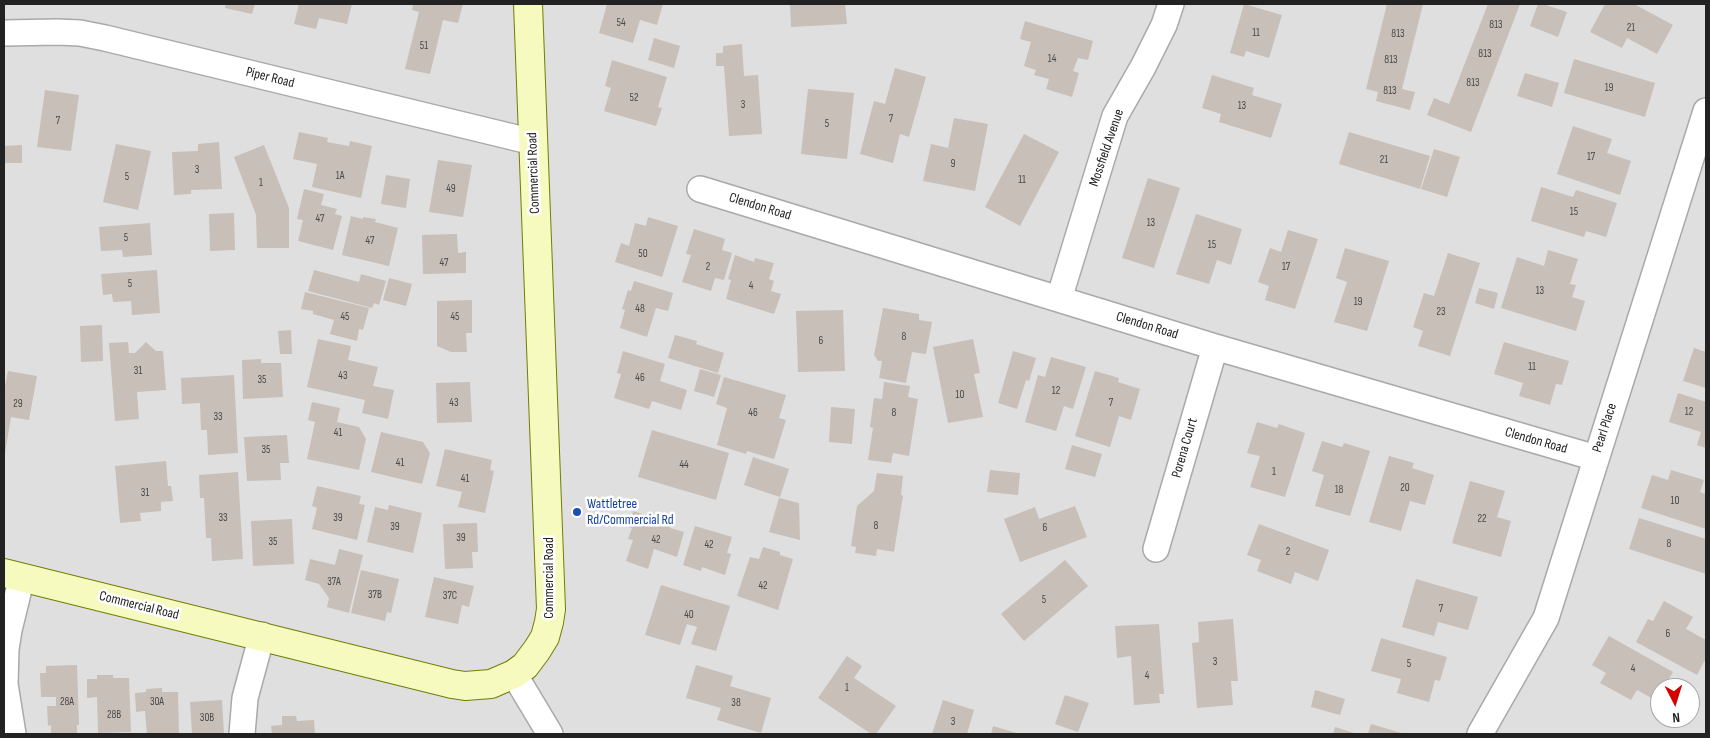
<!DOCTYPE html>
<html>
<head>
<meta charset="utf-8">
<style>
	body { margin:0 }
	#map { position:relative; width:1710px; height:738px; overflow:hidden; background:#f2efe9; font-family:"Sofia Sans Condensed",sans-serif }
	canvas { display:block }
	.frame { position:absolute; inset:0; border:5px solid #222; pointer-events:none }
	.north { position:absolute; left:1650px; top:678px; width:50px; height:50px; box-sizing:border-box; background:#fff; border:1px solid #a7a7a7; border-radius:50%; rotate:175deg; font-size:14px; font-weight:700; line-height:20px; text-align:center; color:#222 }
	.north::after { content:''; display:block; margin:auto; width:18px; height:22px; background:#d40000; clip-path:polygon(50% 0,100% 100%,50% 72%,0 100%) }
</style>
</head>
<body>
<div id="map">
<canvas width="1710" height="738"></canvas>
<div class="frame"></div>
<div class="north">N</div>
</div>
<script>
const c = document.querySelector('canvas').getContext('2d');
c.lineJoin = 'round';
function fillPath(path, color) {
  c.fillStyle = color;
  c.fill(path, 'evenodd');
}
function poly(rows) {
  const path = new Path2D();
  for (const r of rows) {
    path.moveTo(r[0], r[1]);
    for (let i = 2; i < r.length; i += 2) path.lineTo(r[i], r[i + 1]);
  }
  return path;
}
function stroke(path, color, width, dash) {
  c.strokeStyle = color;
  c.lineWidth = width;
  c.lineCap = dash ? 'butt' : 'round';
  c.setLineDash(dash || []);
  c.stroke(path);
}
function drawText(font, color, halo, rows, align = 'center') {
  c.font = font + ' "Sofia Sans Condensed",sans-serif';
  c.lineWidth = 5;
  c.setLineDash([]);
  c.textBaseline = 'middle';
  c.strokeStyle = halo;
  c.fillStyle = color;
  for (const [text, x, y, turn = 0] of rows) {
    c.save();
    c.translate(x, y);
    c.rotate((+turn || 0) * Math.PI / 180);
    c.textAlign = isNaN(turn) ? turn : align;
    if (halo) c.strokeText(text, 0, 0);
    c.fillText(text, 0, 0);
    c.restore();
  }
}
fillPath(poly([
	[4,4,1706,4,1706,734,4,734],
	[1660,688,1690,688,1690,718,1660,718]
]), '#e0dfdf');
fillPath(poly([
	[226,4,255,4,252,14,225,8],
	[299,4,352,4,347,24,319,18,316,29,294,24],
	[413,4,463,4,458,23,443,20,430,74,405,69,419,12,412,10],
	[607,4,663,4,657,25,640,20,633,43,599,33],
	[790,4,845,4,847,24,791,27],
	[1244,4,1282,15,1269,58,1246,51,1244,57,1230,53],
	[1387,4,1423,4,1402,89,1415,92,1410,110,1376,101,1378,92,1366,89],
	[1488,4,1520,4,1471,132,1427,115,1434,98,1449,104],
	[1538,4,1543,4,1567,12,1558,37,1530,26],
	[1605,4,1634,4,1673,25,1657,54,1627,38,1622,48,1590,32],
	[1025,21,1093,41,1088,60,1078,58,1073,71,1079,73,1072,97,1046,89,1049,79,1034,75,1036,70,1024,66,1031,42,1020,39],
	[654,38,680,46,674,68,648,60],
	[742,44,744,76,758,75,762,134,729,136,724,66,716,66,716,53,723,53,723,46],
	[1574,59,1655,83,1645,117,1564,93],
	[612,60,667,77,658,107,662,108,656,126,604,111,611,88,605,86],
	[895,68,926,77,909,137,900,134,893,163,860,154,874,101,885,104],
	[1525,73,1559,83,1552,107,1517,96],
	[1212,75,1254,88,1252,95,1282,104,1271,138,1219,122,1221,114,1202,108],
	[808,89,854,93,847,159,801,154],
	[45,90,79,95,71,151,37,147],
	[954,118,988,124,975,191,923,181,931,144,948,148],
	[1573,126,1612,139,1607,153,1631,161,1620,195,1557,174],
	[299,132,328,138,327,142,349,146,350,141,372,146,361,198,312,187,317,164,293,159],
	[1349,132,1430,156,1420,189,1339,164],
	[1024,134,1059,152,1020,226,985,207],
	[219,142,222,189,191,190,191,194,174,195,172,152,198,151,198,144],
	[116,144,151,151,138,210,103,202],
	[22,145,22,163,4,163,4,146],
	[264,145,289,208,289,248,257,248,256,215,234,157],
	[1434,149,1460,157,1447,197,1421,189],
	[438,160,472,165,463,217,429,212],
	[386,175,410,179,406,208,381,204],
	[1148,178,1180,188,1154,268,1122,258],
	[1541,187,1573,197,1576,190,1617,203,1606,237,1586,231,1584,237,1531,221],
	[304,189,324,194,321,205,337,209,335,214,342,216,333,250,298,241,303,220,297,219],
	[234,213,235,250,210,251,209,214],
	[1196,214,1242,229,1231,265,1217,260,1209,284,1176,274],
	[351,216,363,219,363,217,376,219,375,222,398,228,389,266,342,255],
	[648,217,678,226,662,277,615,262,621,243,629,246,635,223,646,226],
	[150,223,152,255,123,257,122,250,101,251,99,227],
	[694,229,725,239,722,250,732,253,724,280,715,278,711,291,682,282,691,255,686,254],
	[1288,230,1318,239,1295,309,1265,300,1269,286,1258,282,1270,248,1281,252],
	[457,234,458,253,466,252,466,273,423,274,422,235],
	[1345,248,1389,261,1367,331,1334,322,1347,282,1336,278],
	[1548,250,1578,259,1570,284,1576,285,1572,297,1585,301,1576,331,1501,308,1517,257,1544,266],
	[1448,253,1480,263,1450,356,1418,346,1423,331,1413,327,1424,293,1434,296],
	[735,255,754,262,755,258,774,263,769,279,774,281,771,291,781,294,774,314,726,299,731,280,728,279],
	[157,270,160,313,132,315,131,301,113,302,112,294,103,295,101,274],
	[314,270,359,282,361,274,386,281,379,305,374,303,372,308,308,291],
	[389,278,412,284,406,306,383,300],
	[634,281,673,293,668,311,656,308,647,337,620,328,625,310,622,309,628,290,631,291],
	[1479,288,1498,293,1494,309,1475,303],
	[305,292,369,308,363,330,359,329,357,341,330,334,334,320,313,314,313,311,301,309],
	[472,300,472,333,466,333,467,352,451,352,437,346,437,301],
	[883,308,919,314,919,320,932,322,926,354,912,352,906,383,879,378,882,361,878,361,874,355],
	[843,310,845,371,798,372,796,311],
	[102,325,103,361,81,362,80,326],
	[291,330,292,354,280,354,278,331],
	[675,335,697,341,696,344,724,353,718,373,668,358],
	[318,339,351,346,348,360,378,367,373,386,394,390,388,419,362,413,365,400,307,387],
	[973,339,980,373,974,374,983,417,948,423,933,347],
	[128,342,129,353,135,353,146,342,156,351,163,351,166,390,137,392,139,419,115,421,109,343],
	[1504,342,1569,361,1562,385,1556,384,1550,405,1519,396,1523,383,1494,374],
	[1694,348,1706,352,1706,388,1683,381],
	[623,351,665,364,660,381,687,390,681,410,652,401,649,409,614,398,621,374,617,373],
	[1013,351,1036,358,1029,381,1026,380,1017,409,998,403],
	[1051,357,1086,367,1073,409,1064,406,1056,431,1025,422,1038,375,1045,377],
	[261,359,261,363,281,363,283,397,243,399,242,360],
	[700,369,721,375,714,397,694,391],
	[8,371,37,376,29,420,11,417,5,453,4,391],
	[1095,371,1119,378,1118,382,1140,389,1131,420,1119,416,1110,447,1075,436],
	[234,375,238,453,208,455,207,430,201,430,200,403,182,404,181,378],
	[724,377,786,395,779,418,786,420,774,459,747,451,746,454,717,445,727,408,716,404],
	[470,382,472,422,437,423,436,383],
	[884,382,910,386,908,397,918,399,909,456,893,453,891,463,868,460,873,428,870,427,874,398,882,399],
	[1678,393,1706,402,1706,448,1697,445,1701,432,1669,422],
	[312,402,340,408,337,422,359,427,366,439,359,470,307,459,315,422,308,420],
	[831,407,855,409,852,444,829,442],
	[1257,422,1277,428,1279,424,1305,433,1285,497,1250,487,1260,456,1247,453],
	[652,430,729,453,716,500,638,477],
	[381,432,423,442,430,453,422,484,371,472],
	[287,435,289,463,280,463,281,480,247,481,244,437],
	[1322,441,1342,447,1344,443,1370,451,1350,516,1315,506,1324,475,1312,471],
	[1072,445,1102,454,1095,477,1065,469],
	[445,449,492,460,490,470,494,471,485,513,458,507,462,492,436,486],
	[1389,456,1414,463,1412,468,1434,475,1425,505,1410,501,1401,531,1369,522],
	[753,457,789,469,780,497,744,485],
	[166,461,168,486,171,486,173,501,161,502,161,511,140,513,141,521,120,523,115,466],
	[990,470,1020,473,1018,495,987,492],
	[1671,470,1704,480,1700,492,1706,494,1706,529,1641,508,1652,475,1668,480],
	[238,472,243,559,212,561,211,538,206,538,204,498,200,498,199,475],
	[877,473,903,476,901,495,903,496,894,552,877,549,876,556,855,553,856,547,851,546,857,506,874,491],
	[1470,481,1505,491,1497,517,1511,521,1501,557,1452,543],
	[317,486,361,496,359,504,365,505,357,540,312,529,317,508,312,506],
	[779,498,799,503,800,540,769,532],
	[389,505,422,513,413,553,367,542,375,507,388,510],
	[1075,506,1087,537,1020,562,1004,519,1035,507,1039,519],
	[633,511,671,523,670,528,684,532,677,557,654,549,648,569,626,561,633,540,628,539,632,528,629,527],
	[1639,518,1706,539,1706,574,1629,549],
	[292,519,294,564,253,566,251,521],
	[477,523,478,552,472,552,473,568,445,569,443,524],
	[1259,524,1329,550,1318,581,1295,572,1291,584,1257,571,1261,560,1247,555],
	[695,526,732,537,727,553,731,554,725,575,702,567,701,571,683,565],
	[763,547,780,552,780,555,793,559,778,610,737,596,750,557,759,559],
	[339,549,363,555,349,613,327,607,329,598,319,584,305,580,310,559,335,565],
	[1065,560,1088,586,1024,641,1001,614],
	[361,570,399,579,391,613,387,612,385,621,351,613],
	[434,577,474,586,469,607,462,605,458,624,425,617],
	[1416,579,1478,597,1468,630,1438,622,1434,636,1402,627],
	[661,585,730,606,716,651,691,644,697,627,687,624,680,645,645,635],
	[1664,601,1693,617,1686,629,1706,640,1706,658,1697,675,1636,642,1648,619,1653,621],
	[1233,619,1238,681,1231,681,1233,705,1197,708,1192,643,1199,642,1198,622],
	[1159,624,1164,694,1159,694,1160,703,1134,705,1131,656,1117,658,1115,626],
	[1609,636,1673,672,1664,688,1660,688,1660,695,1657,701,1637,690,1631,700,1600,683,1606,673,1592,665],
	[1381,638,1447,657,1440,681,1435,680,1429,702,1397,693,1401,679,1371,671],
	[847,656,862,666,854,678,896,706,876,734,871,734,818,698],
	[77,665,79,725,77,725,77,734,51,734,51,725,48,726,47,706,56,706,56,697,41,697,40,673,46,673,46,666],
	[696,665,733,676,730,686,771,698,761,733,717,720,721,708,686,698],
	[97,675,113,675,113,678,129,678,131,732,98,733,97,697,87,698,87,679,97,679],
	[162,688,162,692,178,692,179,734,147,734,145,711,136,712,135,693,146,692,146,689],
	[1315,690,1345,699,1340,715,1311,707],
	[1065,695,1089,703,1078,732,1055,724],
	[222,700,224,734,192,734,190,702],
	[943,700,974,710,967,734,932,734],
	[282,716,296,716,297,721,314,720,315,734,272,734,271,726,282,725],
	[1371,724,1405,734,1368,734],
	[993,726,1020,734,991,734],
	[1335,727,1357,734,1333,734]
]), '#c7bfb8');
const street = poly([
	[4,33,57,32,80,33,105,38,533,142],
	[700,189,1215,347,1596,458],
	[1059,299,1115,116,1143,67,1164,25,1171,4],
	[1156,549,1215,347],
	[514,674,550,734],
	[13,734,5,684,6,649,9,630,22,577],
	[242,734,245,698,262,635],
	[1480,734,1546,618,1706,111]
]);
const secondary = poly([
	[4,573,452,684,465,686,491,684,514,674,525,666,537,650,545,637,549,622,551,609,528,4]
]);
stroke(street, '#a9a9a9', 28);
stroke(secondary, '#707d05', 30);
stroke(street, '#fff', 25);
stroke(secondary, '#f7fabf', 28);
for (const [x, y, r, color] of [
	[577,512,5,"#1a4fb4"]
]) {
  const dot = new Path2D();
  dot.arc(x, y, r, 0, 2 * Math.PI);
  c.fillStyle = color;
  c.fill(dot);
  stroke(dot, '#fff', 2);
}
drawText('11px', '#4b4948', null, [
	["54",621,23],
	["813",1496,25],
	["21",1631,28],
	["11",1256,33],
	["813",1398,34],
	["51",424,46],
	["813",1485,54],
	["14",1052,59],
	["813",1391,60],
	["813",1473,83],
	["19",1609,88],
	["813",1390,91],
	["52",634,98],
	["3",743,105],
	["13",1242,106],
	["7",891,119],
	["7",58,121],
	["5",827,124],
	["17",1591,157],
	["21",1384,160],
	["9",953,164],
	["3",197,170],
	["1A",340,176],
	["5",127,177],
	["11",1022,180],
	["1",261,183],
	["49",451,189],
	["15",1574,212],
	["47",320,219],
	["13",1151,223],
	["5",126,238],
	["47",370,241],
	["15",1212,245],
	["50",643,254],
	["47",444,263],
	["2",708,267],
	["17",1286,267],
	["5",130,284],
	["4",751,286],
	["13",1540,291],
	["19",1358,302],
	["48",640,309],
	["23",1441,312],
	["45",345,317],
	["45",455,317],
	["8",904,337],
	["6",821,341],
	["11",1532,367],
	["31",138,371],
	["43",343,376],
	["46",640,378],
	["35",262,380],
	["12",1056,391],
	["10",960,395],
	["43",454,403],
	["7",1111,403],
	["29",18,404],
	["12",1689,412],
	["46",753,413],
	["8",894,413],
	["33",218,417],
	["41",338,433],
	["35",266,450],
	["41",400,463],
	["44",684,465],
	["1",1274,472],
	["41",465,479],
	["20",1405,488],
	["18",1339,490],
	["31",145,493],
	["10",1675,501],
	["33",223,518],
	["39",338,518],
	["22",1482,519],
	["8",876,526],
	["39",395,527],
	["6",1045,528],
	["39",461,538],
	["42",656,540],
	["35",273,542],
	["8",1669,544],
	["42",709,545],
	["2",1288,552],
	["37A",334,582],
	["42",763,586],
	["37B",375,595],
	["37C",450,596],
	["5",1044,600],
	["7",1441,609],
	["40",689,615],
	["6",1668,634],
	["3",1215,662],
	["5",1409,664],
	["4",1633,669],
	["4",1147,676],
	["1",847,688],
	["28A",67,702],
	["30A",157,702],
	["38",736,703],
	["28B",114,715],
	["30B",207,718],
	["3",953,722]
]);
drawText('14px', '#222', '#fff', [
	["Piper Road",270,78,14],
	["Mossfield Avenue",1107,148,-71],
	["Commercial Road",534,173,-92],
	["Clendon Road",760,207,17],
	["Clendon Road",1147,326,17],
	["Pearl Place",1605,428,-72],
	["Clendon Road",1536,441,16],
	["Porena Court",1185,448,-74],
	["Commercial Road",549,578,-90],
	["Commercial Road",139,606,14]
]);
drawText('14px', '#164399', '#fff', [
	["Wattletree",587,504],
	["Rd/Commercial Rd",587,520]
], 'left');
</script>
</body>
</html>
